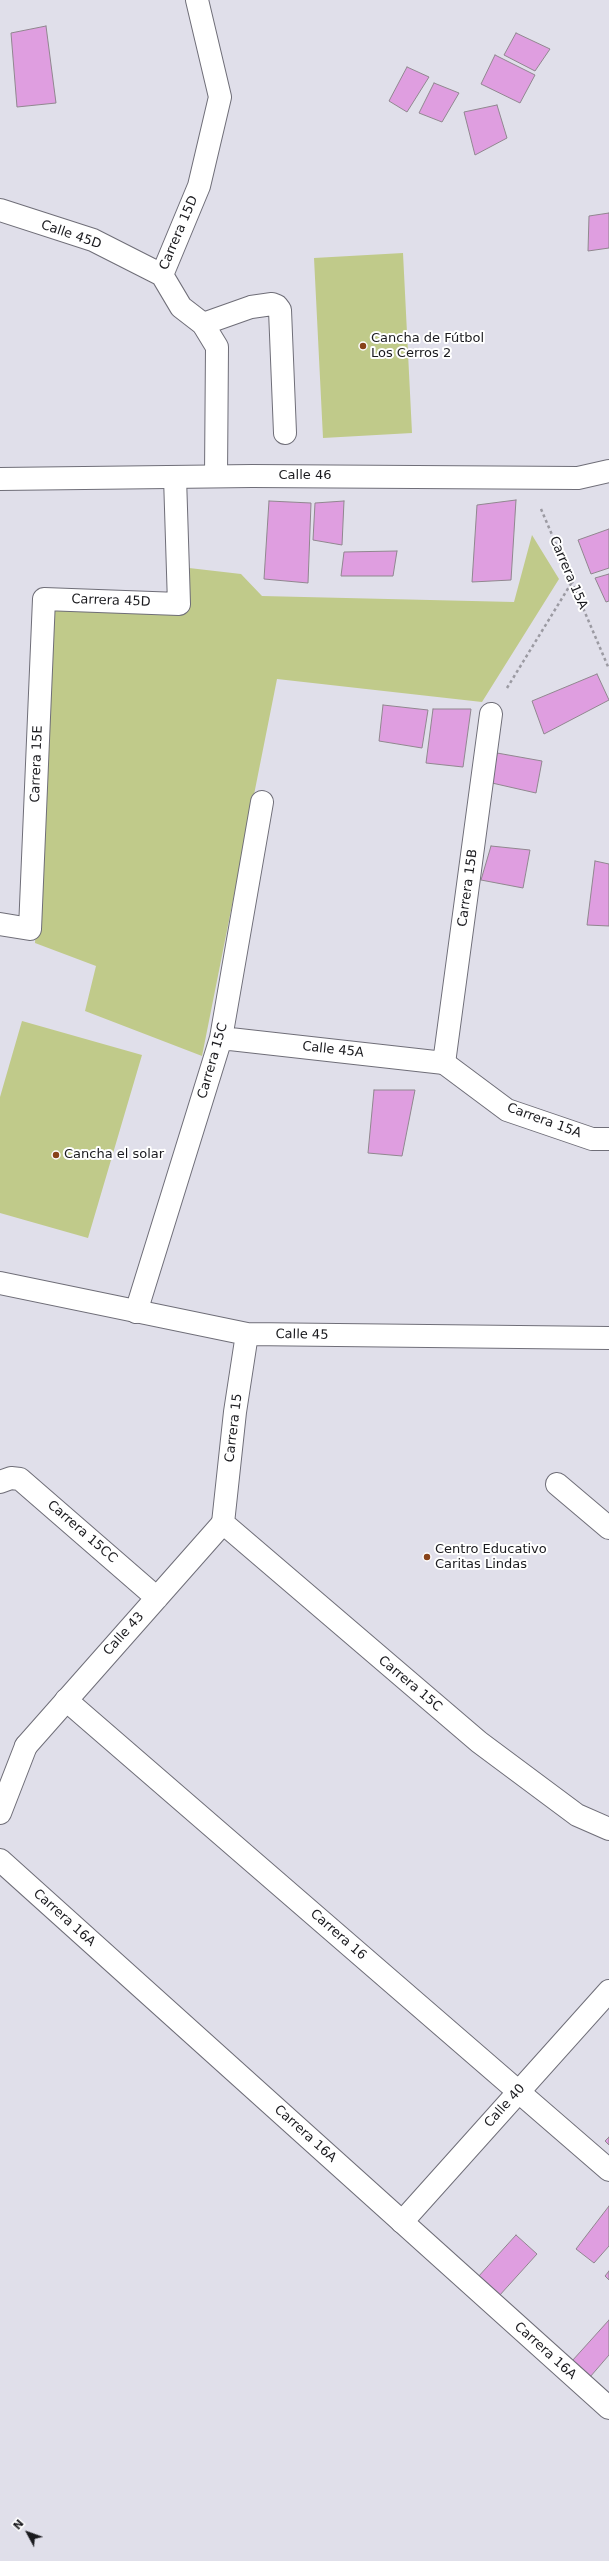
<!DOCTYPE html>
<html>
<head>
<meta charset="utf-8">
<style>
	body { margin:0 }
	#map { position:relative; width:609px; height:2561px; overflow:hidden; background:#e0dfea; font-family:"DejaVu Sans",sans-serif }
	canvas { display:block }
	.north { position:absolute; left:8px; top:2513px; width:40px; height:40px; -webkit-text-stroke:3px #fff; paint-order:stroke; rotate:311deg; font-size:11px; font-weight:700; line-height:16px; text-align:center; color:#1a1a1e }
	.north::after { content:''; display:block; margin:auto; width:14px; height:18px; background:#1a1a1e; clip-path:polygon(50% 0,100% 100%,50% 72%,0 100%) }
</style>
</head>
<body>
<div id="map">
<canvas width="609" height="2561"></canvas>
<div class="north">N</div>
</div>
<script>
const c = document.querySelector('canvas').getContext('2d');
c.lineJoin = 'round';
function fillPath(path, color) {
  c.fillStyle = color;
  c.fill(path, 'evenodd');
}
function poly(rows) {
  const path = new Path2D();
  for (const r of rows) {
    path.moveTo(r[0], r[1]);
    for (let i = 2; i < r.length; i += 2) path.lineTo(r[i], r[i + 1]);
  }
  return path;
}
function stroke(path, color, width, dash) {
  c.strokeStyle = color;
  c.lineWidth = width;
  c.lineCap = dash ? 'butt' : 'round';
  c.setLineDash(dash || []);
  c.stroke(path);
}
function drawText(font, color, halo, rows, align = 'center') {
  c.font = font + ' "DejaVu Sans",sans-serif';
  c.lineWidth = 4;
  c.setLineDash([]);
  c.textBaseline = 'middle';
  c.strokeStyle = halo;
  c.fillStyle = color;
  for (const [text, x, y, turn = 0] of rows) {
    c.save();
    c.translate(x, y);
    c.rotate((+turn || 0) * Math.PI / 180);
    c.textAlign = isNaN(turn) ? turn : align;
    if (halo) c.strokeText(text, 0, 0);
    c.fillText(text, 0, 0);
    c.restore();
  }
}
fillPath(poly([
	[403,253,412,433,323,438,314,258],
	[532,535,559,579,482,702,277,679,202,1056,85,1011,96,966,35,943,44,778,50,608,188,612,189,568,241,574,262,596,514,602],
	[22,1021,142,1055,88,1238,0,1213,0,1097]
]), '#c0ca8a');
const building = poly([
	[46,26,56,103,17,107,11,33,46,26],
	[516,33,550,49,535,71,504,55,516,33],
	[495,55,535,75,520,103,481,84,495,55],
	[407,67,429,77,407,112,389,101,407,67],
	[434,83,459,93,442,122,419,113,434,83],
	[497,105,507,138,475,155,464,112,497,105],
	[609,213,609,248,588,251,589,216,609,213],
	[516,500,511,580,472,582,477,505,516,500],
	[269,501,311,503,308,583,264,579,269,501],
	[344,501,342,545,313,540,315,503,344,501],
	[609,529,609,568,591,574,578,540,609,529],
	[397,551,393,576,341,576,344,552,397,551],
	[609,574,609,601,606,602,595,578,609,574],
	[597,674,609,700,544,734,532,701,597,674],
	[383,705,428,710,422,748,379,741,383,705],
	[433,709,471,709,463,767,426,763,433,709],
	[497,753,542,761,536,793,492,783,497,753],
	[491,846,530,850,523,888,481,880,491,846],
	[595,861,609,864,609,926,587,925,595,861],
	[374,1090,415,1090,402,1156,368,1153,374,1090],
	[609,2137,609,2145,605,2141,609,2137],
	[609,2206,609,2246,594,2263,576,2249,609,2206],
	[516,2235,537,2254,499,2296,478,2277,516,2235],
	[609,2271,609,2280,605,2276,609,2271],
	[609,2320,609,2355,590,2377,572,2361,609,2320]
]);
fillPath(building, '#df9ee0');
stroke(building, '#90878f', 1);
const service = poly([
	[203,324,251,307,272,304,277,306,280,310,285,433]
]);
const pedestrian = poly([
	[0,924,30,929,44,599,179,604,175,477],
	[444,1063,507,1110,592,1139,609,1139],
	[557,1484,609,1528],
	[66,1700,609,2170],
	[0,1813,26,1746],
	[0,1860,609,2408]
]);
const minor = poly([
	[0,210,93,240,162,275],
	[162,275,199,186,220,97,197,0],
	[162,275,181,307,203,324,217,347,216,476],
	[221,1038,444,1063,491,714],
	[136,1312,221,1038,262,802],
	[0,1482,11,1478,20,1479,157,1598],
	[26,1746,223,1523],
	[402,2222,609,1991]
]);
const tertiary = poly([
	[0,479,252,476,578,478,609,471],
	[0,1283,247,1334,609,1338],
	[247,1334,235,1412,223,1523,479,1742,577,1815,609,1829]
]);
stroke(service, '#6f6e78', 24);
stroke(pedestrian, '#6f6e78', 24);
stroke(minor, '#6f6e78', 24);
stroke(tertiary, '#6f6e78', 24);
stroke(poly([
	[541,509,609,669],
	[507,688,572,582]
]), '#9b9aa2', 2.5, [3, 3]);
stroke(service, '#fff', 22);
stroke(pedestrian, '#fff', 22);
stroke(minor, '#fff', 22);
stroke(tertiary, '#fff', 22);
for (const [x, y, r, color] of [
	[363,346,4,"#88431a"],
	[56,1155,4,"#88431a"],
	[427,1557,4,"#88431a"]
]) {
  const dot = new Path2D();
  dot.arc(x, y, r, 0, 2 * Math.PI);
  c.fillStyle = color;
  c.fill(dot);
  stroke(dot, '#fff', 1.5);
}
drawText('13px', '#1a1a1e', '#fff', [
	["Carrera 15D",179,233,-67],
	["Calle 45D",71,235,19],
	["Calle 46",305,476],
	["Carrera 15A",568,573,67],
	["Carrera 45D",111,601,2],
	["Carrera 15E",37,764,-88],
	["Carrera 15B",468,888,-82],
	["Calle 45A",333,1050,6],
	["Carrera 15C",213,1061,-74],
	["Carrera 15A",544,1121,20],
	["Calle 45",302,1335,1],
	["Carrera 15",234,1428,-83],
	["Carrera 15CC",82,1532,41],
	["Calle 43",124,1634,-48],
	["Carrera 15C",410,1684,40],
	["Carrera 16A",64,1918,42],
	["Carrera 16",338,1935,41],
	["Calle 40",505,2106,-48],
	["Carrera 16A",305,2134,42],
	["Carrera 16A",545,2351,42]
]);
drawText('13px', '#1a1a1e', '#fff', [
	["Cancha de Fútbol",371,339],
	["Los Cerros 2",371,354],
	["Cancha el solar",64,1155],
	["Centro Educativo",435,1550],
	["Caritas Lindas",435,1565]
], 'left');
</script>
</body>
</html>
